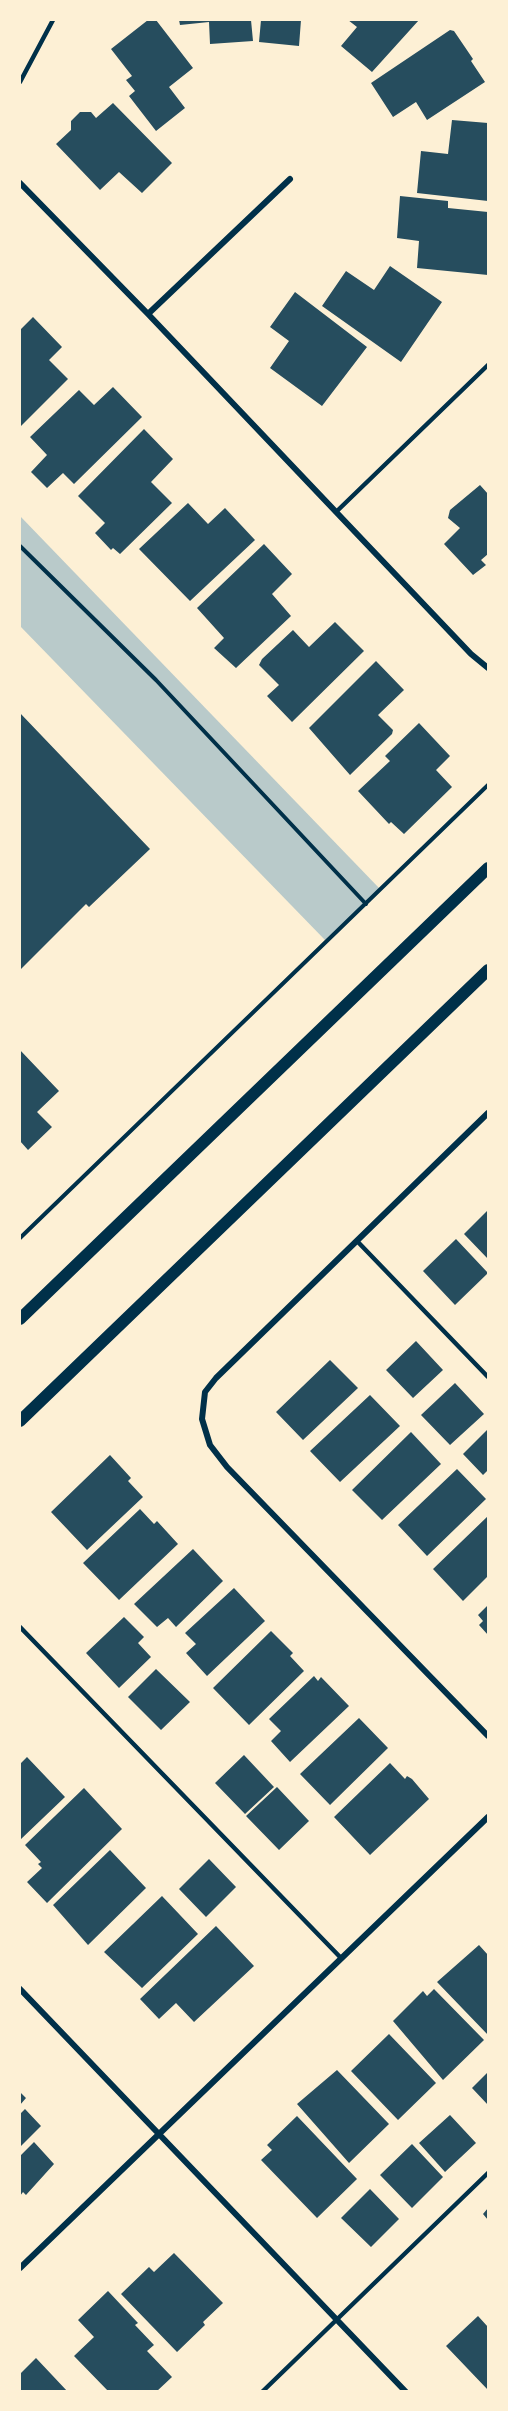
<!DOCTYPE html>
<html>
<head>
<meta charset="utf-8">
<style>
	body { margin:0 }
	#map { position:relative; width:508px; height:2411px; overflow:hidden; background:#fdf0d5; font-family:"Noto Serif",serif }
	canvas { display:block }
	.frame { position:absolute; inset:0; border:21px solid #fdf0d5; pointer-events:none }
</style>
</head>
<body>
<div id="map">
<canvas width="508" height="2411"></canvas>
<div class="frame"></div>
</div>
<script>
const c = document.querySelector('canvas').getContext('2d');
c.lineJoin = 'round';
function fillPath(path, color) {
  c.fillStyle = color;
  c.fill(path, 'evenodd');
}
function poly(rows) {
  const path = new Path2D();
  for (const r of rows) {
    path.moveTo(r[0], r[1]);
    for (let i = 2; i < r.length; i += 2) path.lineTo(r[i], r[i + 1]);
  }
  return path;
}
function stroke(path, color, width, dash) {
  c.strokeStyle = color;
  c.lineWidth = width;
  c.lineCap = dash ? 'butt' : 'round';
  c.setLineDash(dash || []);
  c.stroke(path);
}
fillPath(poly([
	[20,516,380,889,325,940,20,626]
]), '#b9caca');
fillPath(poly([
	[148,20,156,20,193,68,169,87,185,108,156,131,129,96,135,91,126,80,132,76,111,49],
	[179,20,251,20,253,41,210,44,209,22,180,25],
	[261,20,301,20,299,46,259,42],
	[348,20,419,20,372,72,341,46,357,27],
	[450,30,454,31,473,59,471,61,485,82,427,120,416,102,393,117,371,83],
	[113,103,172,163,142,193,119,172,100,190,56,144,71,130,71,121,80,112,91,112,96,118],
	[452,120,488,123,488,201,417,193,421,151,448,154],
	[400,196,448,201,448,208,488,212,488,275,417,268,419,241,397,238],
	[390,266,442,302,401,362,322,306,346,271,374,290],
	[295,292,367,347,322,406,270,368,289,341,270,327],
	[33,317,62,347,49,360,68,379,20,427,20,330],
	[113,387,142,417,74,484,63,473,47,488,31,472,47,455,30,437,79,390,94,405],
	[144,429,173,459,151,482,172,503,120,554,113,548,111,550,95,533,105,523,78,496],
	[480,485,488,494,488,554,481,560,486,565,473,575,444,544,460,528,448,518,450,510],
	[188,503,208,524,225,508,255,540,190,601,139,549],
	[264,544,292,574,272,594,291,616,236,668,214,648,224,638,197,608],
	[335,622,364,651,292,722,267,696,279,685,259,665,262,659,293,630,309,647],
	[376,661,404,690,378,715,393,730,392,734,350,775,309,728],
	[20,713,150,849,89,907,86,904,20,970],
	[419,723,450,756,436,770,452,787,404,834,391,822,389,824,358,791,390,761,385,756],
	[20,1050,59,1091,37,1112,52,1127,28,1150,20,1141],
	[488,1210,488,1259,464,1234],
	[456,1239,488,1273,455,1305,423,1271],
	[416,1341,443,1370,413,1398,386,1370],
	[330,1360,358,1388,303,1440,276,1412],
	[455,1383,484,1414,450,1445,421,1415],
	[370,1395,400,1426,340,1482,310,1451],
	[488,1429,488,1470,483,1475,463,1454],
	[411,1432,441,1464,382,1520,352,1490],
	[110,1455,131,1478,128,1481,143,1497,87,1550,51,1512],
	[457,1469,486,1499,427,1556,398,1525],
	[140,1509,154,1524,157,1521,178,1544,119,1600,83,1563],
	[488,1516,488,1576,463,1601,433,1569],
	[193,1549,223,1581,176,1627,168,1618,157,1627,134,1604],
	[234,1588,265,1621,207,1676,186,1653,196,1644,185,1633],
	[488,1605,488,1635,479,1625,483,1621,478,1615],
	[124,1617,144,1637,138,1643,151,1657,119,1688,86,1653],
	[271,1631,293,1653,290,1656,304,1671,249,1725,213,1688],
	[156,1669,190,1702,161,1730,128,1697],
	[314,1676,318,1681,321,1677,349,1706,290,1762,271,1741,281,1731,269,1719],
	[359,1718,388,1748,330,1805,300,1774],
	[244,1755,274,1787,245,1814,215,1783],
	[27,1757,65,1797,20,1840,20,1764],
	[390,1763,405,1779,407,1776,412,1779,429,1799,370,1855,334,1817],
	[277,1787,309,1821,279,1850,246,1816],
	[84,1788,122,1829,47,1903,27,1882,42,1868,38,1864,41,1862,25,1845],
	[110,1850,146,1888,88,1945,53,1905],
	[209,1859,236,1887,206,1917,179,1889],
	[162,1896,198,1934,142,1988,104,1952],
	[216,1926,254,1966,194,2022,176,2003,159,2019,140,1999],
	[479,1945,488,1955,488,2035,437,1982],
	[434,1989,484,2040,443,2080,393,2021,423,1991,427,1996],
	[389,2034,436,2083,398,2120,351,2071],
	[337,2070,389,2124,349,2163,297,2104],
	[488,2072,488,2105,472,2088],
	[20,2092,26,2098,20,2105],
	[25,2109,41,2126,20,2147,20,2114],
	[450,2115,476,2143,445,2172,419,2143],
	[297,2116,357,2179,317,2218,261,2160,272,2150,267,2145],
	[34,2142,54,2164,26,2195,23,2192,20,2196,20,2156],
	[412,2144,443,2177,412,2208,380,2175],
	[370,2189,399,2219,371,2247,341,2218],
	[488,2208,488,2220,483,2214],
	[174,2253,223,2303,203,2322,205,2325,177,2352,121,2294,149,2267,154,2272],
	[108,2291,138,2323,135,2325,154,2345,147,2351,172,2377,156,2392,109,2392,74,2356,94,2337,78,2320],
	[478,2316,488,2327,488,2390,446,2346],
	[36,2358,68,2392,20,2392,20,2374]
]), '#264d5e');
stroke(poly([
	[20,546,156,680,366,904],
	[20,1238,488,785]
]), '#003049', 4);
stroke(poly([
	[20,82,53,20],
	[336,512,488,365],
	[357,1241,488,1377],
	[20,1627,341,1958],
	[262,2392,488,2173]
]), '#003049', 4.5);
stroke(poly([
	[20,183,148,314,471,654,488,668],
	[148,314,290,179],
	[488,1113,216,1378,205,1392,202,1419,210,1445,227,1467,488,1736],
	[20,1989,406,2392],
	[20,2268,488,1817]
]), '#003049', 6);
stroke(poly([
	[20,1319,488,868],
	[20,1421,488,970]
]), '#003049', 12);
</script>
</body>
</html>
